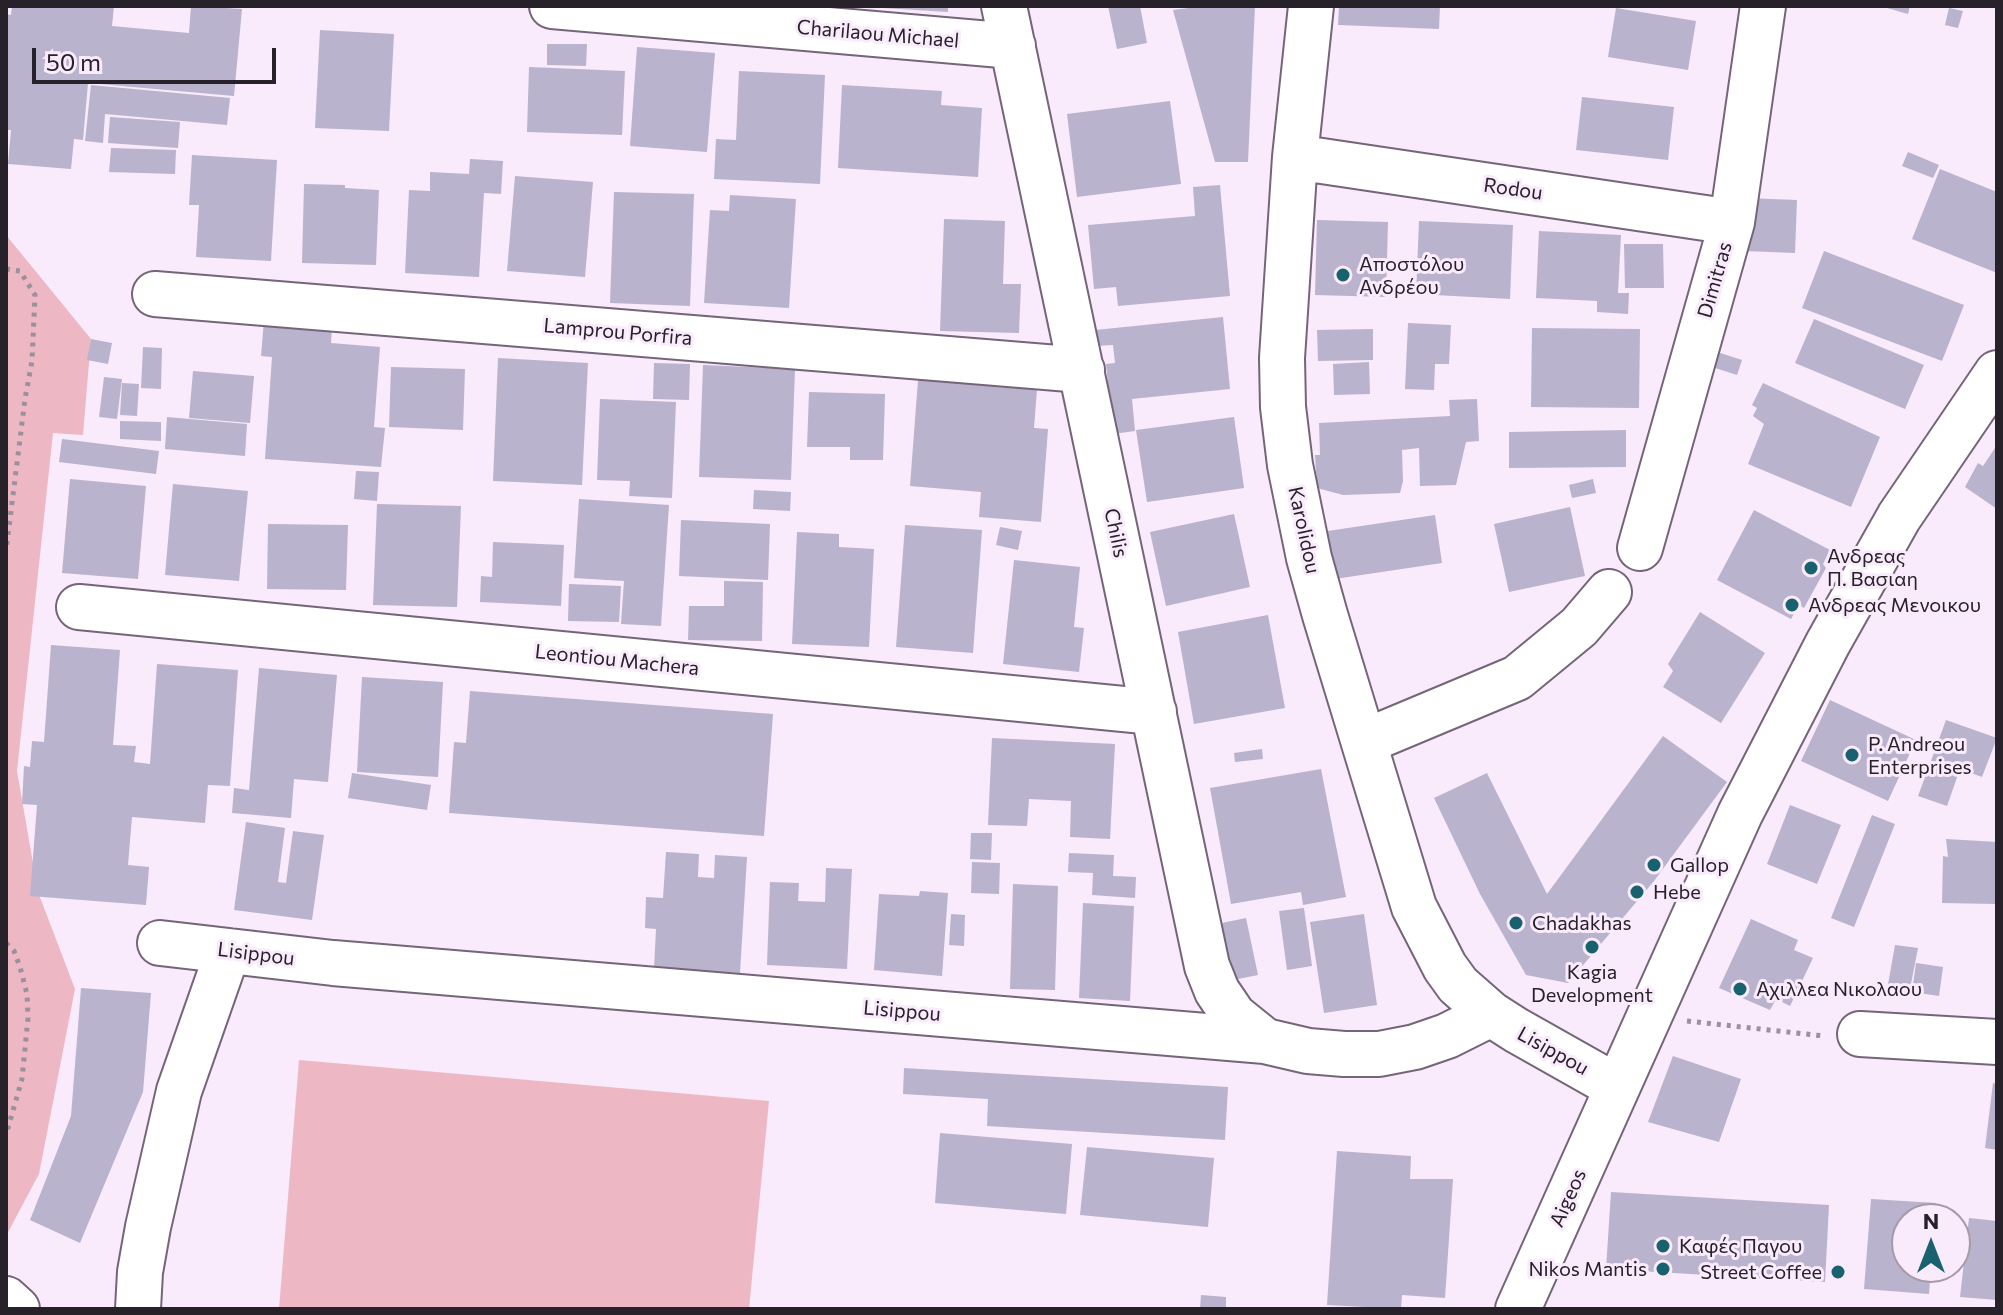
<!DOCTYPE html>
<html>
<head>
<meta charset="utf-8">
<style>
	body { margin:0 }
	#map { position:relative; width:2003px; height:1315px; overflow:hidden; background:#f9eafc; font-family:Commissioner,sans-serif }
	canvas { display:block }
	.frame { position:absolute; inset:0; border:8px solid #272129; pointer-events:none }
	.north { position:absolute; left:1891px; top:1203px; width:80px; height:80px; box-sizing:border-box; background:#f9eafc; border:2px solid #a59aa8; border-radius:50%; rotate:0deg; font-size:22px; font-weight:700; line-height:32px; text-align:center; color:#272129 }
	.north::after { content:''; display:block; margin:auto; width:28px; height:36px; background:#17626e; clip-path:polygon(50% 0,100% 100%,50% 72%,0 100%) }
	.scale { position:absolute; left:32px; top:48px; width:244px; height:36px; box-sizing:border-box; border:4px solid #272129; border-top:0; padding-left:10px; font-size:24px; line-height:28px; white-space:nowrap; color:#272129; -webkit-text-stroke:6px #f9eafc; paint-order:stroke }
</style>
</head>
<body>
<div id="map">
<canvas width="2003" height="1315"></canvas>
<div class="frame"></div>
<div class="north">N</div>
<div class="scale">50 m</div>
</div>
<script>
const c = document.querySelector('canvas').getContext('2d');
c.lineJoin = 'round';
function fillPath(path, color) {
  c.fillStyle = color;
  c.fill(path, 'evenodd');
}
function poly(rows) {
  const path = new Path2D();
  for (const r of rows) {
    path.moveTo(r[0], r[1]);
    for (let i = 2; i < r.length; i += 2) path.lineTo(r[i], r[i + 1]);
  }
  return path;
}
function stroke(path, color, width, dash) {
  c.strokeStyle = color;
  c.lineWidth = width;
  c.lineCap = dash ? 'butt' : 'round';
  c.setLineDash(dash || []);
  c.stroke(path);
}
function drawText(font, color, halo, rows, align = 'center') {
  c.font = font + ' Commissioner,sans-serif';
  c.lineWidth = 6;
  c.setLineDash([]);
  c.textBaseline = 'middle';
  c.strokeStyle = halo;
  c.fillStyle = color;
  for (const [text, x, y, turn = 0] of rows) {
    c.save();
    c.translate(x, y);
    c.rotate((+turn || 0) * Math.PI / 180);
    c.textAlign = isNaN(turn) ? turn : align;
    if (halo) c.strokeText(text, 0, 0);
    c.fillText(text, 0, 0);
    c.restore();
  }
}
fillPath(poly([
	[6,235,91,339,83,435,53,433,17,771,38,892,75,989,39,1174,6,1236],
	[299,1060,769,1101,749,1309,279,1309]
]), '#edb8c4');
fillPath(poly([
	[12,6,114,6,112,26,189,33,191,6,242,9,234,96,88,83,83,140,74,139,71,169,8,164,11,130,6,130,6,14,11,15],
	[883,6,948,6,948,12,883,8],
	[1108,6,1140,6,1147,43,1117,49],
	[1204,6,1255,6,1248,162,1215,162,1173,10],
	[1339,6,1440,6,1439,29,1338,25],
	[1880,6,1910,6,1908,14],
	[1616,8,1696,21,1688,70,1608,57],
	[1949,8,1963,11,1958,28,1945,25],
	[320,30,394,34,389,131,315,128],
	[547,44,587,44,586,66,547,65],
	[637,47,715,53,707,152,630,146],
	[529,67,625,71,622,135,527,132],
	[739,71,825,75,820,184,714,179,716,139,736,140],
	[91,85,230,98,227,125,105,114,103,143,85,141],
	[842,85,942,91,941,105,982,108,978,177,838,168],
	[1582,97,1674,107,1668,160,1576,150],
	[1170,101,1181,184,1077,197,1067,114],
	[110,117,180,122,178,148,108,143],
	[111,148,176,150,175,174,109,172],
	[1908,152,1939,165,1933,178,1902,166],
	[192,155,277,160,271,261,196,257,199,205,189,205],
	[470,159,503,161,501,194,484,193,479,277,405,273,409,190,430,191,430,172,469,174],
	[1940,169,1997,192,1997,273,1912,239],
	[515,176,593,182,585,277,507,271],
	[304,184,345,185,345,188,379,190,376,265,302,263],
	[1220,185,1230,296,1118,306,1116,287,1094,289,1088,225,1195,216,1193,187],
	[614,192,694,194,690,306,610,303],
	[730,195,796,199,789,308,704,303,710,210,729,211],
	[1745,198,1797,200,1795,253,1744,251],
	[944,219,1005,221,1003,284,1021,284,1019,333,940,331],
	[1317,220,1388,222,1386,297,1315,295],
	[1419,221,1513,225,1510,299,1416,294],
	[1539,231,1621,235,1618,293,1629,293,1628,314,1597,312,1597,301,1536,298],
	[1624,244,1663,244,1664,288,1625,288],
	[1824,251,1964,305,1942,361,1802,308],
	[1223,317,1230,389,1132,399,1135,431,1113,434,1106,364,1115,363,1113,345,1096,346,1095,330],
	[1814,319,1924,365,1905,409,1795,363],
	[264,320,332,325,331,343,380,347,374,427,385,428,381,467,265,459,272,357,261,356],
	[1408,323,1451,325,1449,364,1435,364,1434,390,1405,389],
	[1532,328,1640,329,1639,408,1531,407],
	[1373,329,1373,360,1318,361,1317,330],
	[91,339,112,343,108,364,87,360],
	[143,347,162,348,161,389,141,388],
	[1714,351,1742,360,1737,375,1709,366],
	[498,358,588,363,582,485,493,481],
	[1369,362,1370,394,1334,395,1333,364],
	[654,363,690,364,689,400,653,399],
	[703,365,795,369,791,480,699,477],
	[391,367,465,369,463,430,389,427],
	[193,371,254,376,250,423,189,418],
	[104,377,122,379,117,419,99,417],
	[918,380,1037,389,1034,428,1048,429,1041,522,979,517,981,492,910,486],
	[122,383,139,384,137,416,120,415],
	[1763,383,1880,437,1851,507,1748,464,1764,424,1753,416,1757,408,1752,405],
	[809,392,885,394,883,460,850,460,850,447,807,447],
	[600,399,676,402,672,498,629,496,630,481,597,480],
	[1477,399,1479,441,1466,442,1456,485,1420,486,1419,448,1402,450,1403,481,1400,493,1343,495,1317,488,1315,455,1320,455,1319,423,1450,416,1449,400],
	[167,417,247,424,245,456,165,449],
	[1234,417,1244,488,1147,502,1136,430],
	[120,421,161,422,161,441,120,439],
	[1626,430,1626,467,1509,468,1509,432],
	[62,439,159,451,156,474,59,462],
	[1997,445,1997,509,1965,487,1978,463,1983,466],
	[356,471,379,472,377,501,354,499],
	[70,479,146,486,138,579,62,573],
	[1593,479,1596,493,1572,498,1569,485],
	[173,484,248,491,239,581,165,575],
	[754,490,791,492,790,511,753,509],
	[579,499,669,505,661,626,621,624,624,581,574,578],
	[377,504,461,506,457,607,373,605],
	[1570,507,1585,576,1509,592,1494,524],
	[1754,510,1830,550,1823,564,1826,568,1804,608,1799,605,1791,619,1717,580],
	[1234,514,1250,587,1166,606,1150,532],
	[1435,515,1442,563,1328,580,1321,532],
	[681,520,770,524,768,580,679,576],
	[268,524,348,525,346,590,267,589],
	[905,525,982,530,973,653,896,647],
	[1000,527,1022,531,1018,550,996,545],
	[797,532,839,534,839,547,874,549,869,647,792,644],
	[493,542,564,545,561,606,480,602,481,576,492,577],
	[1014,560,1080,567,1074,627,1084,628,1079,672,1003,664],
	[724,581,763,582,762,641,688,640,689,606,724,606],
	[569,584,621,586,619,622,568,621],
	[1700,612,1765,653,1721,723,1663,687,1673,671,1668,664],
	[1268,615,1285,708,1194,724,1178,632],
	[51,645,120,650,113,745,136,746,134,762,150,764,157,664,238,670,230,786,208,785,205,823,132,817,128,865,149,867,146,905,30,896,37,805,22,804,24,766,30,767,32,741,44,742],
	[259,668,337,675,328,782,294,779,291,818,232,813,234,788,249,790],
	[362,677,443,682,438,777,357,772],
	[470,691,773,714,764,836,449,813,454,742,466,743],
	[1830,700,1916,740,1888,801,1801,761],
	[1946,720,1997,738,1982,777,1960,769,1947,806,1918,796],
	[1663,736,1727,782,1654,881,1568,983,1526,975,1480,894,1434,798,1487,773,1547,894],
	[992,738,1115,744,1110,839,1070,837,1071,801,1029,799,1027,826,988,825],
	[1262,749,1263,759,1235,762,1234,753],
	[1321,769,1346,897,1303,905,1301,892,1231,904,1210,788],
	[352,773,431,785,427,810,348,798],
	[1790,805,1841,825,1817,884,1767,864],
	[1872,815,1895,824,1854,927,1831,918],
	[246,822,285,828,278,882,286,883,293,831,324,835,312,920,234,910],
	[971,833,992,833,991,860,970,859],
	[1946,839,1997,842,1997,904,1942,903,1943,856,1948,857],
	[666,852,699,854,698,877,714,878,715,855,747,857,740,973,654,969,656,929,645,928,646,897,663,898],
	[1069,853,1114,855,1113,876,1136,877,1135,898,1092,895,1093,873,1068,872],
	[972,862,1000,863,999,894,971,893],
	[826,868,852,869,847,969,767,965,770,882,799,883,798,901,825,902],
	[1013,884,1058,886,1055,990,1010,989],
	[920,891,948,893,942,976,874,970,879,894,919,896],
	[1083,903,1134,906,1130,1001,1079,998],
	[1304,908,1312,966,1287,970,1279,911],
	[951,914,965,915,964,946,949,945],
	[1364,914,1377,1005,1324,1013,1310,922],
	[1246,918,1258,975,1233,980,1222,923],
	[1751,919,1798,940,1794,950,1813,958,1790,1006,1776,999,1770,1010,1719,988],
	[1895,945,1918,948,1909,994,1887,990],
	[1916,963,1943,967,1939,996,1912,992],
	[81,988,151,993,143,1092,80,1243,30,1220,71,1116],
	[1673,1056,1741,1079,1719,1142,1648,1122],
	[904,1068,1228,1087,1225,1140,987,1126,988,1099,903,1094],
	[1993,1083,1997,1084,1997,1150,1985,1148],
	[940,1133,1072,1144,1066,1214,935,1203],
	[1087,1147,1214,1158,1208,1227,1080,1215],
	[1337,1151,1411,1156,1410,1179,1453,1179,1445,1298,1402,1295,1401,1309,1327,1305],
	[1611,1192,1829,1205,1825,1282,1606,1269],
	[1871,1199,1936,1203,1934,1219,1907,1219,1907,1267,1931,1267,1929,1294,1864,1289],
	[1969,1218,1997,1221,1997,1300,1960,1297],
	[1201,1295,1226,1297,1226,1309,1200,1309]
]), '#bab3cd');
const minor = poly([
	[552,6,1013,46],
	[1004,6,1207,966,1217,991,1234,1016,1265,1041],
	[1311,6,1295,157,1282,358,1283,407,1290,465,1309,558,1325,615,1414,907,1445,967,1458,985,1491,1014,1516,1030,1617,1087],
	[1295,157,1732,222],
	[155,294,1082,370],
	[1640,548,1732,222,1763,6],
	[79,607,1154,712],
	[1364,742,1517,678,1579,627,1609,592],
	[160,943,333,963,1265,1041,1308,1051,1344,1054,1379,1054,1415,1047,1447,1036,1491,1014],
	[1860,1034,1997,1042],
	[6,1299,17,1309],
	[138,1309,140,1272,148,1227,179,1091,228,951],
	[1518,1309,1740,814,1828,643,1899,517,1997,373]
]);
stroke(minor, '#756579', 48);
stroke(poly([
	[6,269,20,271,35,295,32,361,25,399,6,551],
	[6,943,14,951,20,967,27,994,28,1018,22,1079,6,1135],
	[1687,1021,1824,1036]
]), '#9b909d', 5, [4, 6]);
stroke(minor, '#fff', 44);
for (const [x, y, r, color] of [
	[1343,275,8,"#17626e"],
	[1811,568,8,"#17626e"],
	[1792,605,8,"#17626e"],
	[1852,755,8,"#17626e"],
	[1654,865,8,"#17626e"],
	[1637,892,8,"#17626e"],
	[1516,923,8,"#17626e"],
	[1592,947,8,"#17626e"],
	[1740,989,8,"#17626e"],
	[1663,1246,8,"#17626e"],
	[1663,1269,8,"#17626e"],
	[1838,1272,8,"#17626e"]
]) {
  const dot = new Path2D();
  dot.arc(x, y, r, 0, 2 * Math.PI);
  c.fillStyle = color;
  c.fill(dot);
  stroke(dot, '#f9eafc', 3);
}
drawText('20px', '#272129', '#f9eafc', [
	["Charilaou Michael",878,34,5],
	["Rodou",1513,189,8],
	["Dimitras",1715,280,-74],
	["Lamprou Porfira",618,332,5],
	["Karolidou",1304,530,78],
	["Chilis",1116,533,78],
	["Leontiou Machera",617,660,6],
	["Lisippou",256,954,7],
	["Lisippou",902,1011,5],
	["Lisippou",1553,1051,29],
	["Aigeos",1568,1198,-66]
]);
drawText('20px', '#272129', '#f9eafc', [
	["Αποστόλου",1359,264],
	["Ανδρέου",1359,287],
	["Ανδρεας",1827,556],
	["Π. Βασιαη",1827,579],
	["Ανδρεας Μενοικου",1808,605],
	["P. Andreou",1868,744],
	["Enterprises",1868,767],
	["Gallop",1670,865],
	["Hebe",1653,892],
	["Chadakhas",1532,923],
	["Kagia",1592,972,"center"],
	["Development",1592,995,"center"],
	["Αχιλλεα Νικολαου",1756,989],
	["Καφές Παγου",1679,1246],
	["Nikos Mantis",1647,1269,"right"],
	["Street Coffee",1822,1272,"right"]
], 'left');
</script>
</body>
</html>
